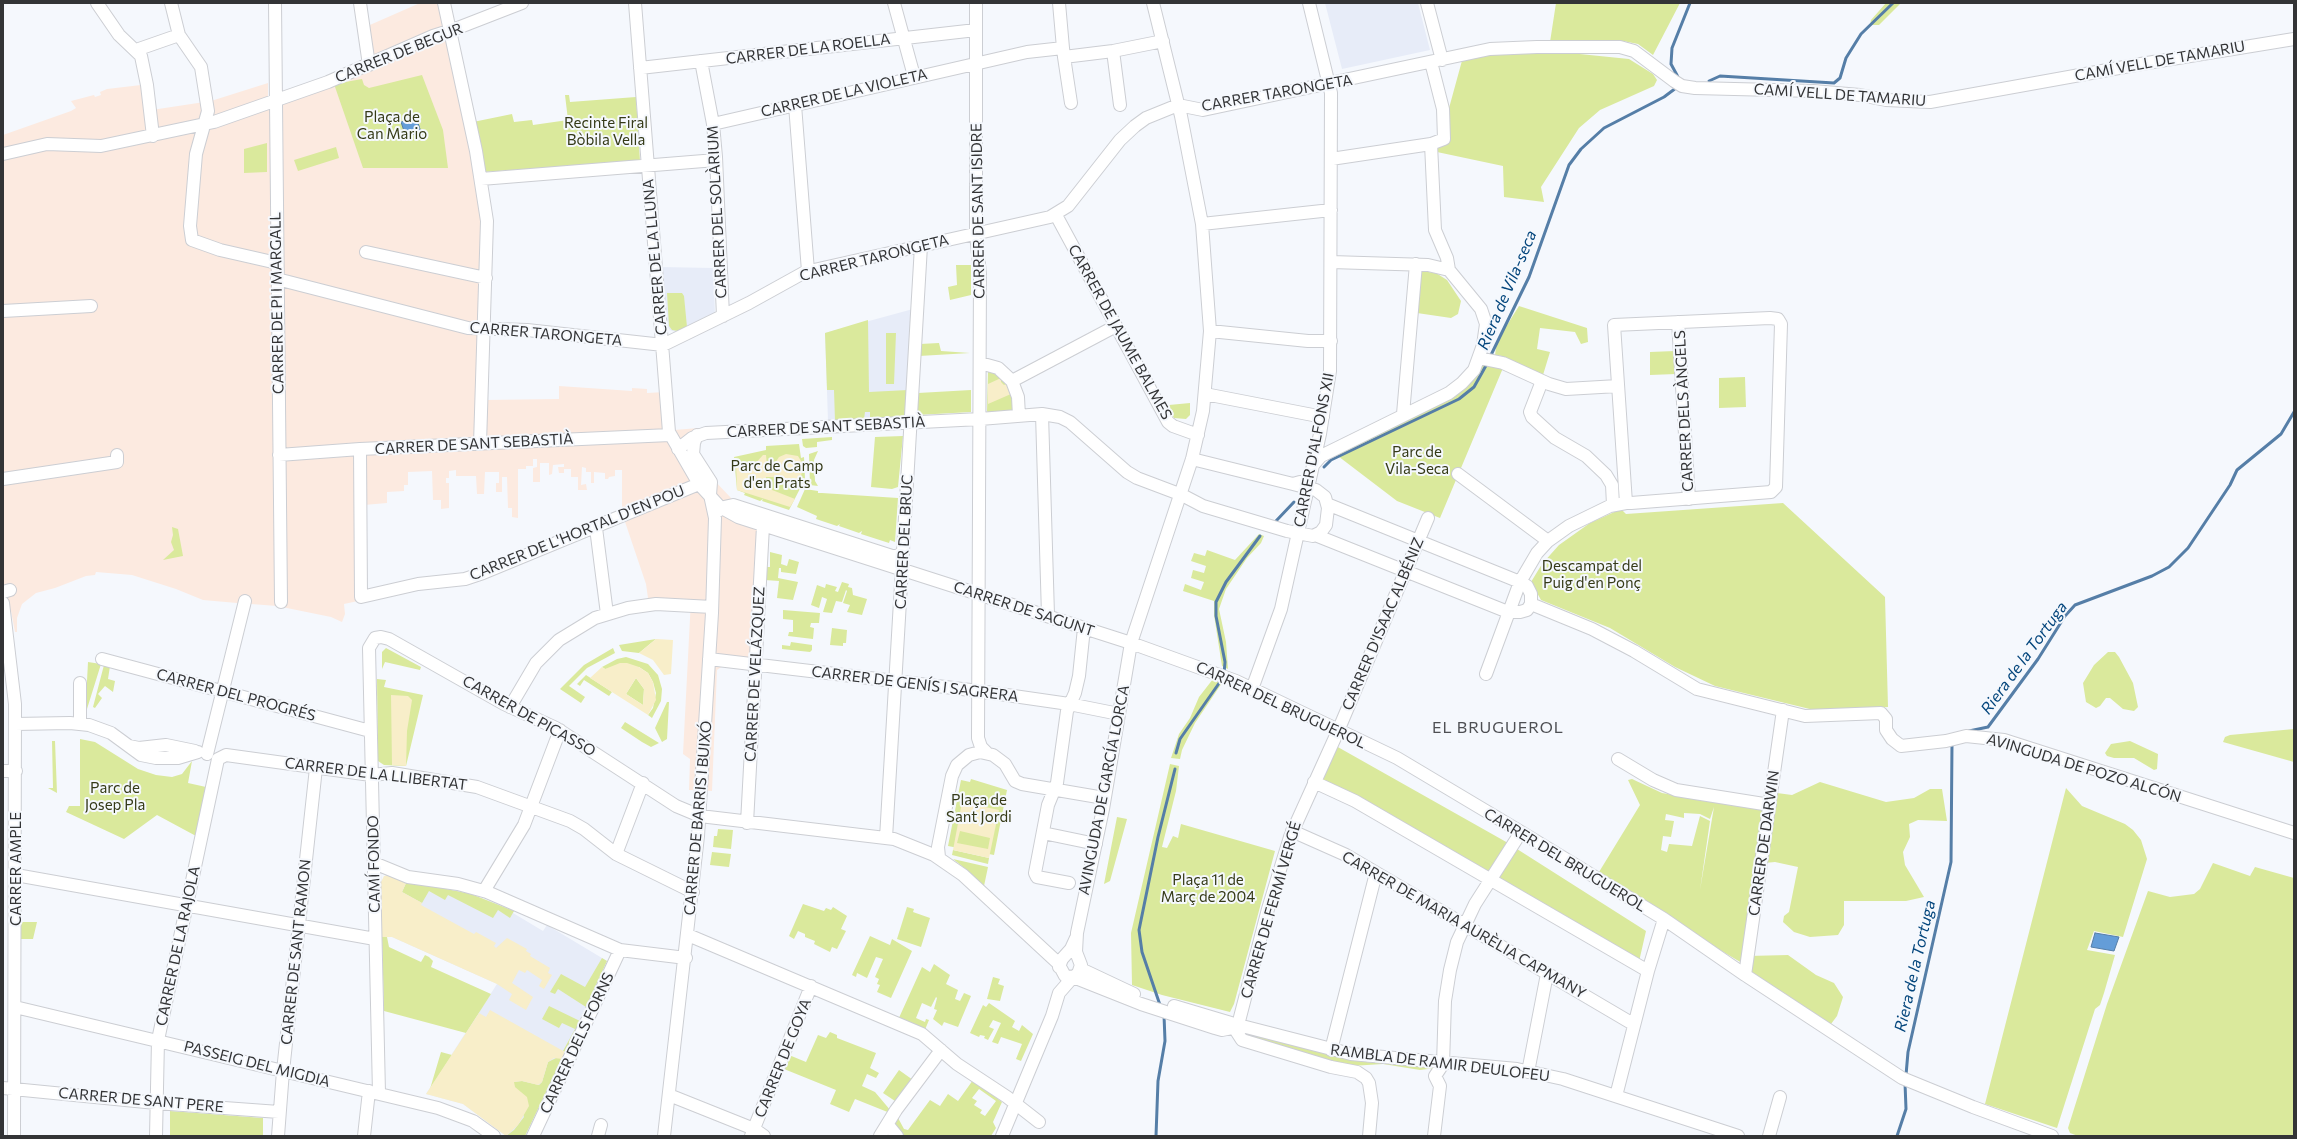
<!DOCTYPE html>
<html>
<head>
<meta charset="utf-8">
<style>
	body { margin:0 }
	#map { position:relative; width:2297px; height:1139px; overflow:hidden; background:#f5f8fd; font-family:Commissioner,sans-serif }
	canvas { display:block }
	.frame { position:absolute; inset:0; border:4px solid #333436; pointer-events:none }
</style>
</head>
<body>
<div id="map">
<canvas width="2297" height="1139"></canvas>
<div class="frame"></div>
</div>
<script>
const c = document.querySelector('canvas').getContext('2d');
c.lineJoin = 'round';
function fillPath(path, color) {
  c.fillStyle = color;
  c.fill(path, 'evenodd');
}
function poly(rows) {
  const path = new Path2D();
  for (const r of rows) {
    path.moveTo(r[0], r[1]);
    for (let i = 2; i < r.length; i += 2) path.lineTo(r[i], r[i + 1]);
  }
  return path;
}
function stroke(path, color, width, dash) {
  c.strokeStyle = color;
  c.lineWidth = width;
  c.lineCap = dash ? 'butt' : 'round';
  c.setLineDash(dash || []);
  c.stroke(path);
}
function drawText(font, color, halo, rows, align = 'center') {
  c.font = font + ' Commissioner,sans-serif';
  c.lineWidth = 4;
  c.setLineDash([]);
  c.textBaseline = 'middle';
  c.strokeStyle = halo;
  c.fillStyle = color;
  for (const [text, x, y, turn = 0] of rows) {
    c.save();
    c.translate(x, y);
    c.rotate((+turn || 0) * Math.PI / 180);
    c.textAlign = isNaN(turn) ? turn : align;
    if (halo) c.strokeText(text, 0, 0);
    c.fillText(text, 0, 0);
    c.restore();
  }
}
fillPath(poly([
	[420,3,450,3,483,171,485,400,559,399,559,386,632,391,632,388,647,389,647,393,665,392,674,430,699,428,699,435,695,448,713,479,731,498,730,500,758,510,751,658,724,665,717,670,712,791,689,790,690,759,683,754,691,599,648,598,646,584,622,513,622,470,615,470,615,476,609,477,608,479,605,479,605,473,594,472,594,483,591,483,591,472,586,472,586,468,582,467,581,485,586,484,587,490,578,490,578,477,571,477,571,469,564,469,564,473,559,473,558,467,564,467,564,464,553,465,552,474,549,475,549,463,540,463,540,482,533,482,533,468,537,467,537,459,533,459,533,466,526,466,526,469,518,469,518,518,512,517,512,508,508,508,507,477,502,477,502,492,496,492,496,483,499,483,499,472,485,472,484,494,477,494,476,476,456,476,456,470,449,471,449,478,446,478,446,483,449,483,449,508,441,509,441,500,433,500,432,471,408,472,408,485,404,485,404,491,387,492,387,503,364,505,358,601,344,604,345,614,342,622,331,617,277,606,251,604,250,609,241,606,237,603,203,600,176,589,132,575,96,572,95,575,86,576,55,588,36,593,22,604,17,618,17,632,15,632,11,611,8,612,3,591,3,135,71,111,76,108,71,101,94,95,95,97,101,95,100,92,107,89,141,85,145,111,211,101,268,83,268,98,368,65,363,28]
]), '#fceae0');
fillPath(poly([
	[1325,3,1418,3,1430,50,1342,69],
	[660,267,713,268,715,314,675,332,670,330,665,324],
	[913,309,907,418,828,421,825,333],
	[386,875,414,883,461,891,495,903,514,911,513,913,543,931,547,925,607,961,525,1136,506,1136,463,1104,426,1094,497,984,392,937,382,937,381,882]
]), '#e7ecf8');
fillPath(poly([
	[1556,3,1680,3,1653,55,1638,44,1623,41,1550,42],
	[1886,3,1901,3,1879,25,1870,25,1871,20],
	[1550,51,1629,59,1653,74,1657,80,1654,86,1600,110,1579,128,1541,187,1544,202,1504,197,1503,166,1437,152,1463,57,1486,53],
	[422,75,443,130,448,168,363,168,334,84,362,79,364,85,369,88],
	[565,95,569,95,570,102,636,97,640,161,484,172,473,122,512,114,514,122,532,120,533,125,568,120],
	[267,143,267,172,244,173,244,149],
	[336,147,339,158,298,171,294,160],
	[956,265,971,265,971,295,950,300,948,287,957,285],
	[1421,271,1436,273,1447,280,1461,301,1458,314,1451,318,1417,313],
	[667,293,682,293,684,296,687,327,678,331,672,330,669,326],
	[1519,306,1587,328,1588,342,1581,344,1575,332,1540,328,1537,349,1550,352,1543,375,1503,361,1502,356,1495,355,1497,341],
	[868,320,869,392,908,390,907,418,870,419,870,412,865,412,864,419,835,421,834,390,827,390,825,333],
	[886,333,896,333,894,384,886,384],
	[939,343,941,351,970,353,919,356,920,344],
	[1675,351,1676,374,1650,375,1650,352],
	[1481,362,1503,368,1440,518,1397,501,1334,453,1455,394],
	[988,371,993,371,1010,385,1014,408,1012,411,988,413,987,411],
	[1745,377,1746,407,1719,408,1719,378],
	[971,390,971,412,917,415,918,393],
	[1190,403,1190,415,1186,419,1174,418,1170,411,1169,405],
	[903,436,898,487,892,489,871,487,875,437],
	[832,437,832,440,817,442,817,447,806,448,803,446,802,439],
	[799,444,801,458,804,457,805,479,789,510,762,501,763,499,760,501,744,495,745,493,737,490,734,457,766,450,766,446],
	[818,451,814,460,815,481,818,486,810,485,809,454],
	[805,489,818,491,818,493,822,493,898,498,895,542,890,540,889,543,861,534,862,531,859,533,839,526,840,524,837,526,816,519,817,516,797,507],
	[1783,503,1885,597,1888,707,1818,711,1715,686,1675,667,1610,628,1541,600,1531,582,1542,564,1559,545,1590,523,1621,509,1626,514],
	[172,527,178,529,183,556,163,560,174,550,171,542,173,535],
	[1259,534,1264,536,1261,543,1247,558,1226,589,1219,609,1226,642,1228,669,1222,666,1214,615,1214,601,1183,591,1185,584,1201,590,1204,582,1191,578,1193,570,1204,573,1206,566,1191,561,1194,553,1205,556,1207,550,1235,560],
	[770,552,782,555,781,564,787,566,789,559,799,562,796,574,781,572,781,568,779,568,778,578,798,582,793,600,777,598,779,581,765,580,765,567,770,567],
	[842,582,849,584,848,587,852,588,853,595,867,599,862,615,847,612,850,605,843,603,847,591,846,590,842,602,836,601,832,613,823,612,827,599,822,597,819,608,811,605,817,585,825,588,826,584,837,587,835,591,838,592],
	[783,610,820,613,819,623,811,623,810,627,814,628,813,639,788,636,789,632,793,632,793,620,783,619],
	[832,628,847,630,846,643,843,643,843,646,830,645],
	[656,639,639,653,622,651,619,645],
	[791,642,812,645,812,650,810,652,782,649,782,645,790,646],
	[386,648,421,667,420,670,385,662,382,669,382,652],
	[613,648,615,653,587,668,569,686,585,697,581,703,560,689,584,665],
	[2108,652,2115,652,2119,657,2133,683,2138,707,2134,711,2123,709,2110,698,2106,698,2100,706,2096,708,2086,702,2083,683,2094,665],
	[626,657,648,664,658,675,662,689,661,701,652,718,648,715,653,708,656,693,653,682,648,673,639,667,605,669,602,667,617,659],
	[88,662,101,664,87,709,87,681],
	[104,665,110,666,108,679,115,681,113,692,105,686,98,694,102,698,95,708,93,707],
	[586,675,612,692,609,696,584,680,580,686,577,684],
	[636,678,644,689,643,705,626,694],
	[377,679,386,680,384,687,423,695,406,766,384,765,378,761],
	[1213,679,1222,683,1195,723,1182,750,1180,759,1171,758,1179,734,1190,718,1199,697],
	[667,702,669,702,667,739,662,742,655,728],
	[625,722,659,743,651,747,642,742,621,728],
	[2294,729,2294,762,2223,742,2225,737,2230,735],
	[80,739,95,742,138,769,156,775,172,777,182,774,192,761,188,783,206,787,196,836,157,815,124,839,66,812,69,806,80,806],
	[52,741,55,741,57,793,48,788,53,788],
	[2130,741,2158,754,2157,769,2154,770,2134,758,2114,758,2107,756,2105,753,2111,744],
	[1336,746,1508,843,1488,877,1319,782],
	[1170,764,1179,766,1176,791,1162,847,1167,848,1173,836,1178,838,1181,824,1275,851,1234,1004,1230,1012,1162,995,1132,985,1131,933],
	[971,779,1007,790,994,855,948,846,961,780,970,782],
	[1632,779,1662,793,1769,811,1742,963,1693,934,1599,872,1640,805,1628,780],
	[1714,807,1700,890,1710,821,1700,816,1692,846,1669,844,1667,852,1661,850,1663,836,1671,837,1674,821,1665,820,1666,814,1684,818,1684,813,1700,814,1710,819],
	[1820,782,1886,802,1914,798,1930,789,1942,789,1947,821,1918,820,1909,824,1910,837,1903,852,1905,865,1924,897,1906,901,1844,901,1844,925,1838,935,1810,937,1794,932,1783,922,1784,916,1789,912,1798,867,1775,862,1764,863,1777,793,1792,795],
	[2066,788,2082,806,2125,824,2133,830,2141,840,2147,859,2123,937,2094,931,2087,950,2115,955,2104,993,2100,1005,2095,1009,2057,1128,1985,1104],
	[1117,817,1127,819,1110,881,1104,884],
	[718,829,733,830,731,849,713,847,714,836,717,836],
	[1517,849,1646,931,1638,966,1497,881],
	[953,850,989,858,988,864,952,855],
	[712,852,731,854,729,867,710,865],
	[953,859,988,867,984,886,967,870],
	[2213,863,2250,876,2255,867,2294,878,2294,1136,2078,1136,2070,1133,2068,1128,2107,1004,2148,891,2170,897,2194,894,2200,889],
	[407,881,471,894,514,911,510,918,498,910,493,918,448,895,445,900,429,891,422,903,402,892],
	[803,904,824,911,826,908,831,910,833,907,847,916,841,929,846,931,837,949,832,947,830,952,814,944,815,941,805,937,805,934,798,931,794,939,789,936],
	[907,907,914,909,913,912,930,918,921,947,897,939],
	[21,922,37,922,33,939,20,939],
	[870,936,890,945,892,939,912,951,891,998,877,992,880,985,877,984,879,979,875,977,883,959,876,957,867,978,857,973,856,977,852,975],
	[382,937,387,937,389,947,421,962,425,955,429,957,433,961,431,967,491,994,466,1033,384,1011],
	[1788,955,1816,975,1834,983,1843,997,1837,1016,1831,1024,1745,975,1748,956],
	[602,958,607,961,586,1007,558,989,555,994,550,992,561,974,585,987],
	[934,964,950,975,946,984,958,990,955,999,960,1001,964,993,971,996,958,1027,944,1022,942,1026,933,1019,937,1010,934,1009,937,998,936,997,931,1007,922,1003,916,1018,925,1022,926,1019,929,1020,924,1032,898,1020,922,967,930,972],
	[993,977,1000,979,998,984,1004,986,1000,1001,987,999],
	[989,1003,1015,1021,1012,1027,1019,1031,1022,1025,1033,1034,1021,1061,1016,1059,1022,1044,1001,1037,998,1044,992,1042,1001,1023,993,1020,989,1027,994,1029,988,1040,984,1038,985,1036,980,1035,979,1037,970,1033,983,1005,986,1007],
	[549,1006,580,1021,565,1052,563,1051,575,1029,562,1023,559,1028,542,1019],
	[1241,1031,1366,1062,1436,1068,1420,1070,1383,1064,1351,1066,1251,1041],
	[830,1032,837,1035,837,1038,876,1053,870,1068,879,1073,876,1078,867,1074,862,1086,875,1092,891,1111,890,1113,855,1099,849,1112,830,1104,836,1090,784,1069,789,1055,806,1062,818,1035,826,1038],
	[441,1052,452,1055,430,1089],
	[558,1057,562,1059,525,1136,506,1136,514,1130,524,1117,513,1082,522,1081,539,1085,542,1082,548,1062],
	[899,1070,913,1080,898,1103,883,1093],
	[973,1080,1002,1102,993,1122,996,1128,991,1136,902,1136,893,1125,897,1116,904,1129,908,1130,930,1100,940,1106,948,1094,958,1101],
	[979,1089,996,1101,985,1116,980,1113,982,1110,974,1105,977,1101,972,1098],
	[170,1111,263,1118,263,1136,170,1136]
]), '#dae99c');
fillPath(poly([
	[1001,378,1001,382,1004,385,1006,384,1011,394,988,404,988,384],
	[786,454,798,456,801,461,803,469,800,479,804,481,802,484,798,482,791,486,784,485,774,477,766,477,767,488,795,499,790,507,737,490,736,462,744,466,753,466,763,455,766,455,767,466,773,466,779,457],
	[656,639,673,640,671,674,664,675,653,660,639,653],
	[620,663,627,663,639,667,648,673,653,682,656,700,648,715,590,678,602,667,605,669],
	[636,678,644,689,643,705,626,694],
	[391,695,408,696,412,700,407,731,406,766,392,765],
	[962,802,999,810,989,858,953,850],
	[960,831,990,838,988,849,957,843],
	[389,875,407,881,402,892,422,903,421,905,474,934,476,932,496,943,494,946,496,948,507,938,527,949,526,951,531,954,530,956,550,968,548,973,552,975,544,989,539,986,542,980,527,970,525,973,519,970,512,983,533,997,526,1010,509,1000,512,994,497,984,392,937,382,937,381,882,384,876],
	[490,1010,565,1052,562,1059,554,1058,548,1062,542,1082,538,1085,522,1081,514,1082,515,1087,527,1097,529,1106,518,1125,506,1136,463,1104,426,1094,479,1013,486,1017]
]), '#f8eec9');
const water = poly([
	[416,117,421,132,406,137,401,122,416,117],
	[2095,933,2119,937,2114,951,2091,947,2095,933]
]);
fillPath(water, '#649dd8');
stroke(water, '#557ea7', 1);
stroke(poly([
	[1678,77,1671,64,1672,48,1690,3],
	[1709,81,1720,76,1834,83,1840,78,1846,58,1861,34,1893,3],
	[1490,357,1529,277,1569,165,1581,149,1604,128,1664,97,1676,88],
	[1324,467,1331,460,1459,399,1474,387,1488,362],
	[1276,521,1294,502],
	[1224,674,1225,662,1216,616,1216,602,1226,582,1260,536],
	[1969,731,1988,727,2038,659,2065,616,2075,605,2152,576,2169,567,2188,548,2230,485,2237,470,2281,434,2294,412],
	[1176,753,1180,739,1222,679],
	[1161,1008,1142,952,1139,930,1158,837,1175,769],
	[1906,1075,1908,1052,1951,862,1952,743],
	[1156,1136,1158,1081,1165,1041,1164,1015],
	[1897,1136,1906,1109,1905,1083]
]), '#557ea7', 3);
const minor = poly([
	[97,3,119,35,141,56,147,85,153,136],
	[171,3,179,35,201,67,208,111,196,154,190,226,192,240,220,250,277,263],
	[275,3,281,602],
	[360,3,369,65],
	[444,3,476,151,487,221,480,444],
	[635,3,669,432,699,484,720,507,738,517,1131,643,1236,681,1397,758,1521,832,1664,919,1745,975,1902,1078,1973,1107,2052,1136],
	[894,3,914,76],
	[976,3,976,234,980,274,978,738,981,747,987,753],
	[1059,3,1063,48],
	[1427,3,1442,60],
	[136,50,179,35],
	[1113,51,1120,105],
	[1064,57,1071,103],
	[701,61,713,124,716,157,723,316],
	[640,68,976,30],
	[795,105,808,271],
	[713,124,1027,52,1063,48,1064,57,1113,51,1163,41],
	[1431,144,1435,230,1447,258,1449,270],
	[3,154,47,144,101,146,214,122,328,82,433,36,455,29,522,3],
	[1331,159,1431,144,1444,139,1443,109,1431,62],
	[481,179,716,160],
	[1056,215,1168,422,1173,426,1198,435],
	[1202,224,1331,210],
	[366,252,486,278],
	[1331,262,1428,265,1449,270],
	[277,279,468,328,527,330,663,345,749,303,805,272,1050,217,1068,206,1120,140,1135,126,1146,118,1178,105,1203,110,1490,49,1537,47,1620,47,1634,51,1674,81,1682,86,1695,88,1813,91,1860,95,1886,100,1930,102,2141,64,2294,39],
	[3,311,91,306],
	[1678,322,1689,499],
	[1210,331,1308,341,1331,341],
	[1479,358,1503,363,1549,384,1566,389,1618,386],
	[980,363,998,368,1012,381,1018,397,1019,416],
	[1012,381,1116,326],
	[1542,381,1530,412,1532,417,1555,438,1586,456,1606,475,1612,485,1613,505],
	[1205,394,1323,417],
	[1042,414,1048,615],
	[1403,414,1416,264],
	[360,449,361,597,418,584,465,579,483,573,699,484],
	[678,449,692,438,706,433,980,419,1042,414,1060,417,1070,422,1127,472,1137,478,1182,495,1203,506,1287,531,1313,536,1321,532,1326,525,1328,508,1325,497,1316,490,1293,484],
	[279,455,360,449,670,435],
	[1192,459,1293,484,1300,482],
	[1314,464,1321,456,1449,393,1462,383,1474,370,1483,345,1486,324,1481,309,1449,270],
	[1458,474,1548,541],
	[3,479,117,462,117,455],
	[718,511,724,507,733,505,892,556,897,556,903,552],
	[596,528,607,614],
	[1315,535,1508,612,1520,612,1527,610,1531,604,1531,594,1527,586,1520,582,1327,504],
	[3,592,10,590],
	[3,603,15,704,14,1136],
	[1531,604,1592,629,1634,651,1697,689,1805,716,1881,713,1886,719,1886,730,1892,739,1901,746,1946,741,1966,736,2004,740,2294,833],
	[102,659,370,731],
	[709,659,979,691,1069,704,1119,714],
	[1486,674,1520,582,1537,553,1548,541,1569,526,1610,506,1626,503,1631,503,1771,492,1776,487,1781,324,1778,319,1770,318,1614,325,1626,503],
	[1252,689,1281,609,1320,434,1330,371,1331,93,1309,3],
	[510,707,536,663,559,640,595,618,628,608,656,604,712,607],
	[15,724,70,723,89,725,111,733,141,755,156,758,178,758,198,752],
	[80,724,80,683],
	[129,746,139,748,166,745,195,751],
	[207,754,245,601],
	[218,759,226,755,371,775,392,773,477,787,570,821,584,829,616,854,693,892],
	[1618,759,1653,780,1676,790,1770,805],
	[3,771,16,771],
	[1314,782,1355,801,1648,971],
	[747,823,763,526],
	[1292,831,1346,855,1633,1024],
	[1043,833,1096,844],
	[886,838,921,246],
	[616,854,643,783],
	[939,857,938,847,952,776,957,765,969,755,980,752,993,755,1005,764,1015,781,1022,784,1104,798],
	[374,863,408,877,458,884,487,892,620,950,686,958],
	[16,875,375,939],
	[1069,883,1037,877,1035,873,1048,805,1057,783,1067,711,1075,693,1079,676,1084,628],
	[484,891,524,825,560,730],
	[688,935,922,1034,957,1064,1007,1097,1039,1122],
	[1059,967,1062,959,1071,949,1076,938],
	[1081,969,1134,994],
	[1745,975,1783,710],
	[1073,977,1141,1004,1215,1028,1222,1030,1242,1026,1351,1054,1517,1069,1563,1079,1738,1136],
	[1174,1006,1231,1023,1242,1040,1331,1067,1357,1072,1366,1078,1369,1083,1372,1103,1369,1136],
	[15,1007,438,1108,473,1121,494,1136],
	[1238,1025,1268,909,1290,837,1338,731,1428,518],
	[1331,1050,1376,873],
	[1528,1072,1547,974],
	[3,1088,156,1103,279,1112],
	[379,1093,369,648,375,638,381,637,389,639,504,704,556,728,676,806,700,816,894,839,934,855,963,875,1058,963,1065,976,1073,977,1078,974,1081,965,1076,952,1077,933,1103,809,1131,643,1192,459,1203,411,1210,331,1202,224,1181,116,1153,3],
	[669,1095,754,1129,764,1136],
	[1616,1096,1648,971,1664,919],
	[888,1125,897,1136],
	[156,1136,158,1040,218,759],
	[278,1136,283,1071,316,768],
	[364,1136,369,1091],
	[533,1136,620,950],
	[598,1136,601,1125],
	[664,1136,698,836,712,613,715,518,710,495,711,482,693,454,694,443,697,435],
	[751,1136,811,986],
	[880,1136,896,1110,941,1050],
	[1002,1136,1052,1016,1059,993,1073,977],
	[1434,1136,1440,1086,1435,1076,1443,1064,1445,1001,1450,970,1457,942,1475,904,1521,832],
	[1769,1136,1780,1097]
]);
stroke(minor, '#ccced3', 14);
stroke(minor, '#fff', 12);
drawText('15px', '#333436', '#f5f8fd', [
	["CARRER DE LA ROELLA",808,49,-7],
	["CARRER DE BEGUR",399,53,-22],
	["CAMÍ VELL DE TAMARIU",2160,61,-10],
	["CARRER DE LA VIOLETA",844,93,-13],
	["CARRER TARONGETA",1277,93,-10],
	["CAMÍ VELL DE TAMARIU",1840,95,4],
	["CARRER DE SANT ISIDRE",978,211,-91],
	["CARRER DEL SOLÀRIUM",717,212,-93],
	["CARRER DE LA LLUNA",655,257,-95],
	["CARRER TARONGETA",874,258,-14],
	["CARRER DE PI I MARGALL",277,303,-91],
	["CARRER DE JAUME BALMES",1120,332,61],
	["CARRER TARONGETA",546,334,5],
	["CARRER DELS ÀNGELS",1684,411,-93],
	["CARRER DE SANT SEBASTIÀ",826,427,-3],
	["CARRER DE SANT SEBASTIÀ",474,444,-3],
	["CARRER D'ALFONS XII",1314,450,-79],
	["CARRER DE L'HORTAL D'EN POU",577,533,-22],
	["CARRER DEL BRUC",904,542,-87],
	["CARRER DE SAGUNT",1024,609,18],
	["CARRER D'ISAAC ALBÉNIZ",1383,624,-67],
	["CARRER DE VELÁZQUEZ",755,674,-87],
	["CARRER DE GENÍS I SAGRERA",915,684,7],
	["CARRER DEL PROGRÉS",236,695,15],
	["CARRER DEL BRUGUEROL",1281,705,25],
	["CARRER DE PICASSO",529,716,29],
	["AVINGUDA DE POZO ALCÓN",2084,768,17],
	["CARRER DE LA LLIBERTAT",376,774,7],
	["AVINGUDA DE GARCÍA LORCA",1104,790,-79],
	["CARRER DE BARRIS I BUIXÓ",698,818,-85],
	["CARRER DE DARWIN",1764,843,-82],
	["CARRER DEL BRUGUEROL",1565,860,31],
	["CAMÍ FONDO",374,864,-91],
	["CARRER AMPLE",16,869,-90],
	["CARRER DE FERMÍ VERGÉ",1271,910,-74],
	["CARRER DE MARIA AURÈLIA CAPMANY",1464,925,30],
	["CARRER DE LA RAJOLA",178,946,-78],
	["CARRER DE SANT RAMON",296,952,-84],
	["CARRER DELS FORNS",577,1043,-65],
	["CARRER DE GOYA",783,1058,-68],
	["RAMBLA DE RAMIR DEULOFEU",1440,1063,7],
	["PASSEIG DEL MIGDIA",257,1064,14],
	["CARRER DE SANT PERE",141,1100,5]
]);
drawText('15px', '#353a17', '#f5f8fd', [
	["Plaça de",392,117],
	["Can Mario",392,134],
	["Recinte Firal",606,123],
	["Bòbila Vella",606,140],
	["Parc de",1417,452],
	["Vila-Seca",1417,469],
	["Parc de Camp",777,466],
	["d'en Prats",777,483],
	["Descampat del",1592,566],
	["Puig d'en Ponç",1592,583],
	["Parc de",115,788],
	["Josep Pla",115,805],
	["Plaça de",979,800],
	["Sant Jordi",979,817],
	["Plaça 11 de",1208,880],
	["Març de 2004",1208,897]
]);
drawText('italic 16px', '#03457c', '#f5f8fd', [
	["Riera de Vila-seca",1507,290,-67],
	["Riera de la Tortuga",2024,658,-54],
	["Riera de la Tortuga",1915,966,-77]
]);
c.letterSpacing = '1px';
drawText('16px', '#4e4f53', '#f5f8fd', [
	["EL BRUGUEROL",1498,728]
]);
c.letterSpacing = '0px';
</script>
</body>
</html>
